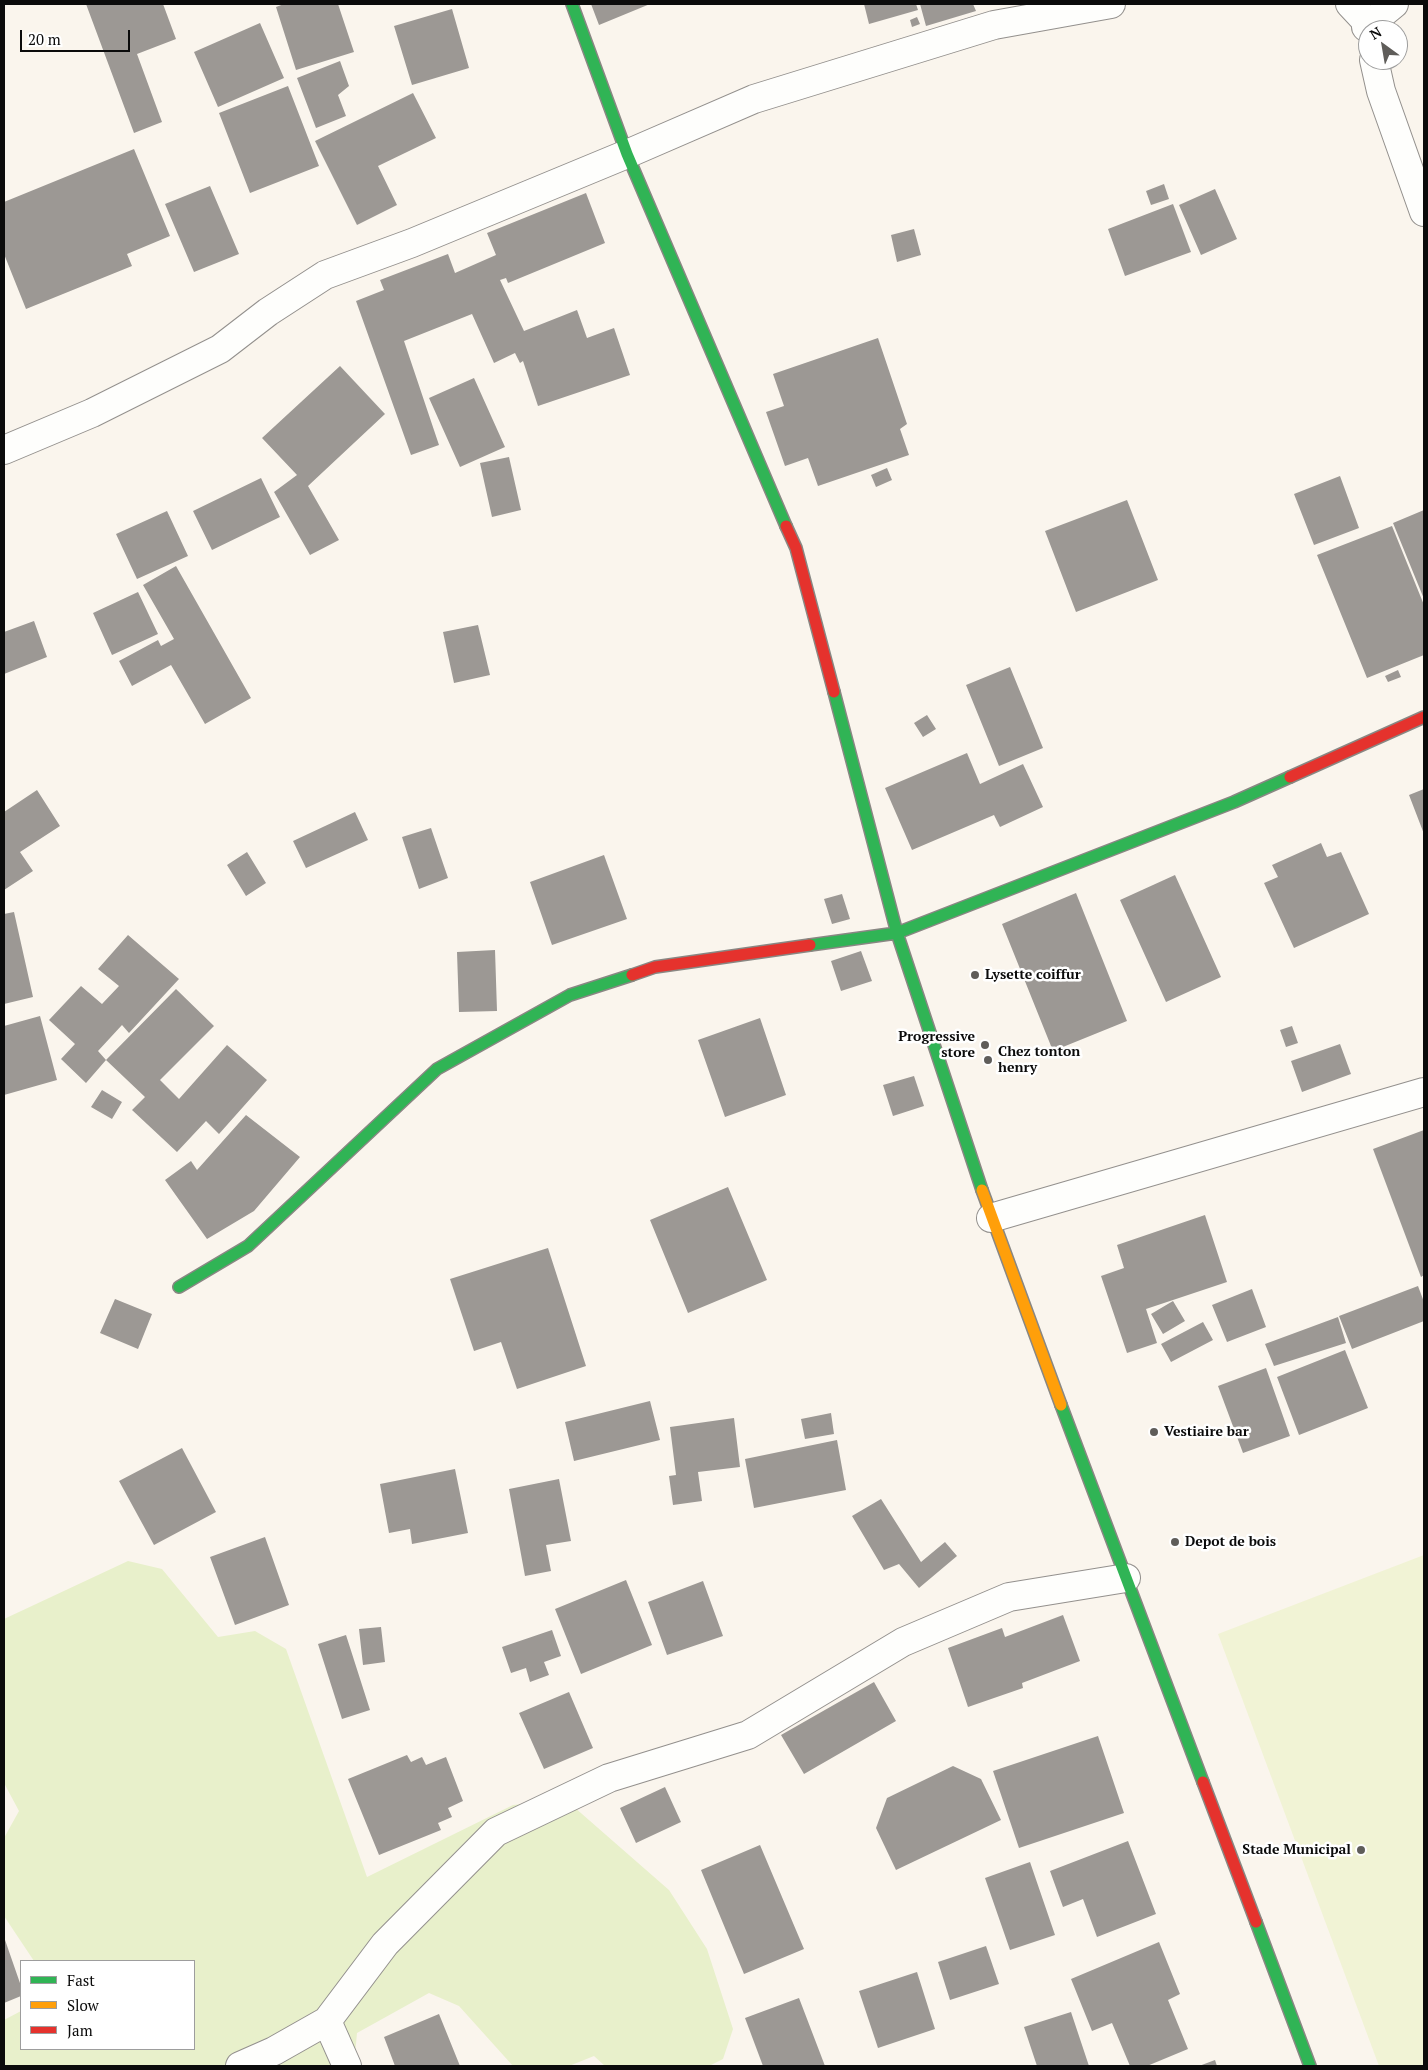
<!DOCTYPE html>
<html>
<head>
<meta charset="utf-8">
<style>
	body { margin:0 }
	#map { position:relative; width:1428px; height:2070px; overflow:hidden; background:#faf5ed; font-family:"PT Serif",serif }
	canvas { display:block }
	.frame { position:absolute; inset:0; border:5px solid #0b0b0b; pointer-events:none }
	.legend { position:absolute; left:20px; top:1960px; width:175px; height:90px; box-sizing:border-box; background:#fff; border:1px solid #9d9d9d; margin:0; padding:6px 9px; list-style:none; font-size:15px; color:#0b0b0b }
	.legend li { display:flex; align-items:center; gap:10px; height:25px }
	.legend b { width:25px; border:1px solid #9d9d9d }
	.north { position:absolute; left:1358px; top:20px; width:50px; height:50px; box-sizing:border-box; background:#fff; border:1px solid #9d9d9d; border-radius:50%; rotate:328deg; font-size:14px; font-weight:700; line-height:20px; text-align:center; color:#0b0b0b }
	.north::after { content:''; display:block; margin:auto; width:18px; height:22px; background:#5f5d5a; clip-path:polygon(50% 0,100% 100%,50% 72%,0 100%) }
	.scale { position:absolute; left:20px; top:30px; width:110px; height:22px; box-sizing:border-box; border:2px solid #0b0b0b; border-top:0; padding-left:6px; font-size:15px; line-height:18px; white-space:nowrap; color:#0b0b0b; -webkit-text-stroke:4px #fff; paint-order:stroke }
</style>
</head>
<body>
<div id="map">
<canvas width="1428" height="2070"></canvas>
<div class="frame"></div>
<ul class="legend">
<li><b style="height:6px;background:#30b455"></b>Fast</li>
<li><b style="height:6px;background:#ff9f0a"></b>Slow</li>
<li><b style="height:6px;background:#e5322d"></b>Jam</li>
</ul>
<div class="north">N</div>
<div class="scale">20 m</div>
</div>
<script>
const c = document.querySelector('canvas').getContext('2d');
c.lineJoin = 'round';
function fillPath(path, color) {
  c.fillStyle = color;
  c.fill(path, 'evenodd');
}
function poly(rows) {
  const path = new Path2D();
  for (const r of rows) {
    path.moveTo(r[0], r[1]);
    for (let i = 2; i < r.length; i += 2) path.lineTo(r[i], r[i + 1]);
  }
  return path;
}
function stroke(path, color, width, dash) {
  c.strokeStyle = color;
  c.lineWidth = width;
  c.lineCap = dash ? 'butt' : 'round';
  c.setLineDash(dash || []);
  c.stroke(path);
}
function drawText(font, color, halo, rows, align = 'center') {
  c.font = font + ' "PT Serif",serif';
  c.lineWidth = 5;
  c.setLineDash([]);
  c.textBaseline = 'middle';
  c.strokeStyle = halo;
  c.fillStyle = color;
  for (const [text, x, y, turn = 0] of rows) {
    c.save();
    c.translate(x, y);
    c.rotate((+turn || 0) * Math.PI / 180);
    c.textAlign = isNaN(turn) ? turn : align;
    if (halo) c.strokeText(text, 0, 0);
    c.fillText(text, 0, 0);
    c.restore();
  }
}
fillPath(poly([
	[128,1561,162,1569,218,1637,255,1631,286,1649,367,1877,513,1805,566,1800,669,1890,707,1949,733,2029,723,2059,709,2066,605,2066,594,2056,569,2066,513,2066,459,2006,429,1993,357,2033,354,2066,4,2066,4,2020,21,2011,21,2049,194,2049,194,1961,34,1961,4,1916,4,1838,19,1811,4,1783,4,1619]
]), '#e8f0cb');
fillPath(poly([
	[1424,1555,1424,2066,1379,2066,1218,1634]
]), '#f1f3d5');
fillPath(poly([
	[86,4,163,4,176,39,137,54,162,122,134,133],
	[284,4,338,4,354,52,296,70,276,7],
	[591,4,650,4,599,25],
	[864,4,916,4,918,10,869,24],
	[920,4,973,4,976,11,926,26],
	[452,9,469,68,412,85,394,26],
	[917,17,920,24,912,27,910,20],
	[260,23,284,78,218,107,194,52],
	[340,61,349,86,338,95,346,116,316,128,297,78],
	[288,86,319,166,250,193,219,113],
	[413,93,436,138,378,166,397,205,357,225,315,141],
	[134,149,170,236,127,254,132,266,26,309,4,254,4,202],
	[1164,184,1169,199,1151,205,1146,191],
	[210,186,239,254,194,272,165,204],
	[1215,189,1237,239,1201,255,1179,205],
	[586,193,605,243,508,283,506,278,500,280,524,331,577,310,587,338,614,328,630,375,538,406,523,361,520,363,515,353,494,363,472,314,404,341,439,445,411,455,356,301,384,290,380,280,448,254,455,273,496,255,487,233],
	[1173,204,1191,252,1125,276,1108,229],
	[914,229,921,255,897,262,891,235],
	[878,338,907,424,900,429,909,455,818,486,808,458,785,466,766,412,784,406,773,374],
	[340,366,385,414,308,486,339,540,310,555,274,492,297,475,262,438],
	[474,378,505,447,460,467,429,398],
	[509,457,521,510,492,517,480,463],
	[887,468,892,480,876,487,871,475],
	[1340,476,1359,528,1314,545,1294,494],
	[261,478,280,517,212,550,193,511],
	[1127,500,1158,580,1076,612,1045,531],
	[1424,510,1424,599,1393,523],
	[167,511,188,556,137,579,116,534],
	[1392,526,1424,605,1424,655,1367,678,1317,555],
	[176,566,251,698,205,724,171,665,132,686,119,661,158,640,161,646,174,639,143,585],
	[138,592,158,634,112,655,93,613],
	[34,621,47,657,4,674,4,632],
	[478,625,490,675,454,683,443,632],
	[1010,667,1043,748,999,766,966,685],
	[1398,670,1401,677,1388,682,1385,676],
	[927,715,936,729,923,737,914,723],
	[967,753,980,784,1023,764,1043,807,1000,827,994,815,912,850,885,788],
	[1424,789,1424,834,1409,795],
	[37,790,60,826,20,852,33,871,4,890,4,812],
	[355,812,368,840,306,868,293,841],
	[431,828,448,878,419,889,402,837],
	[1321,843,1327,857,1341,852,1369,914,1294,948,1264,883,1278,877,1272,865],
	[247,852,266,883,246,896,227,865],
	[604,855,627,919,552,945,530,882],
	[1175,875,1221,977,1166,1002,1120,900],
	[1076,893,1127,1021,1053,1051,1002,924],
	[842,894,850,919,832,924,824,899],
	[14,912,33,997,4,1004,4,914],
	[128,935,179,979,129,1033,122,1025,98,1051,106,1060,86,1083,61,1059,75,1044,49,1020,81,986,102,1004,119,986,98,969],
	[495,950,497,1011,459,1012,457,952],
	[861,951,872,981,841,991,831,961],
	[176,989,214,1026,160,1080,179,1099,227,1045,267,1080,219,1134,206,1121,177,1152,132,1110,145,1097,106,1060],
	[40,1016,57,1080,4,1095,4,1026],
	[760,1018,786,1095,725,1117,698,1040],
	[1292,1026,1298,1043,1286,1047,1280,1030],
	[1340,1044,1351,1074,1302,1092,1291,1061],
	[914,1076,924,1106,893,1116,883,1085],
	[102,1090,122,1102,112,1119,91,1107],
	[246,1115,300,1157,254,1211,207,1239,165,1180,191,1161,197,1170],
	[1424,1130,1424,1275,1421,1277,1373,1149],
	[728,1187,767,1280,688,1313,650,1220],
	[1205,1215,1227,1282,1146,1309,1157,1343,1127,1353,1101,1276,1124,1268,1117,1245],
	[548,1248,586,1366,517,1389,501,1342,474,1351,450,1279],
	[1418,1286,1424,1302,1424,1321,1352,1349,1339,1316],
	[1252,1289,1266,1327,1227,1342,1212,1305],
	[115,1299,152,1314,138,1349,100,1333],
	[1173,1301,1185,1321,1163,1334,1151,1314],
	[1338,1317,1346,1343,1274,1366,1265,1344],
	[1203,1322,1213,1340,1171,1362,1161,1344],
	[1345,1350,1368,1408,1299,1435,1277,1377],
	[1266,1368,1290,1436,1243,1453,1218,1386],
	[650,1401,660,1440,574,1461,565,1422],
	[831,1413,834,1434,805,1439,801,1419],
	[734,1418,740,1467,698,1472,702,1501,673,1505,669,1476,676,1475,670,1427],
	[837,1440,846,1490,754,1508,745,1459],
	[182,1448,216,1512,154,1545,119,1481],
	[455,1469,468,1533,412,1544,410,1529,389,1533,380,1484],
	[559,1479,571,1541,546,1545,551,1571,525,1576,509,1489],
	[881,1499,921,1562,945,1542,957,1556,919,1588,899,1564,884,1570,852,1516],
	[265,1537,289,1605,235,1625,210,1557],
	[626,1580,652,1645,581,1674,555,1609],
	[703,1581,723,1636,667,1655,648,1602],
	[1063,1615,1080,1661,1022,1683,1023,1688,968,1707,948,1648,1002,1628,1005,1637],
	[381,1627,385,1662,363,1665,359,1629],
	[552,1630,561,1656,544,1662,549,1675,530,1682,526,1668,511,1673,502,1647],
	[346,1635,370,1710,342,1719,318,1644],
	[874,1682,896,1721,804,1774,781,1735],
	[569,1692,593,1748,544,1769,519,1713],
	[1098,1736,1124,1813,1019,1848,993,1771],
	[407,1755,411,1762,422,1757,426,1765,446,1757,463,1801,448,1808,452,1817,438,1823,441,1830,379,1855,348,1779],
	[953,1766,981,1779,1001,1820,896,1870,876,1828,887,1798],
	[665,1787,681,1822,636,1843,620,1808],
	[1128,1841,1156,1914,1097,1937,1083,1899,1063,1907,1050,1871],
	[760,1845,804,1949,744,1974,701,1870],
	[1030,1862,1055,1935,1010,1950,985,1878],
	[4,1937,21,1986,21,1996,4,2003],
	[1159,1942,1180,1994,1168,2000,1188,2049,1147,2066,1130,2066,1112,2023,1092,2031,1071,1979],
	[986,1946,999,1984,950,2000,938,1962],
	[917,1972,935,2029,878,2048,859,1991],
	[799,1998,825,2066,763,2066,745,2018],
	[1071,2012,1089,2066,1037,2066,1024,2027],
	[439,2014,460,2066,395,2066,384,2037],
	[1215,2060,1217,2066,1199,2066]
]), '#9c9894');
const street = poly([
	[1350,4,1364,19],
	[1366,27,1394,4],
	[1374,60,1381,91,1424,212],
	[4,450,92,413,220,349,268,312,325,275,412,243,627,154,754,99,994,25,1111,4],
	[991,1218,1424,1092],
	[327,2021,347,2066],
	[240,2066,274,2051,327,2021,385,1944,496,1832,609,1778,748,1735,903,1642,1009,1597,1126,1578]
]);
const fast = poly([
	[572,4,627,154,786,526],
	[834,692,897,933,982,1190],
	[810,945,897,933,1234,802,1290,777],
	[179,1287,248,1246,437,1069,570,995,632,975],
	[1061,1405,1203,1782],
	[1256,1922,1310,2066]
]);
const slow = poly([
	[982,1190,1061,1405]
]);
const jam = poly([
	[786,526,796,548,834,692],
	[1290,777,1424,717],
	[632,975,655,967,810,945],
	[1203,1782,1256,1922]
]);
stroke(street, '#93908d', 30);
stroke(fast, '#898783', 14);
stroke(slow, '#898783', 14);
stroke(jam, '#898783', 14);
stroke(street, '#fefefc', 28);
stroke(fast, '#30b455', 11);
stroke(slow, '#ff9f0a', 11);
stroke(jam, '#e5322d', 11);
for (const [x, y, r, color] of [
	[975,975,5,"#5f5d5a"],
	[985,1045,5,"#5f5d5a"],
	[988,1060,5,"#5f5d5a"],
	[1154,1432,5,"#5f5d5a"],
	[1175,1542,5,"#5f5d5a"],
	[1361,1850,5,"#5f5d5a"]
]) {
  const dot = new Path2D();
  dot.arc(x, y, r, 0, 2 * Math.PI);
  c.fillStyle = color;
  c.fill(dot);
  stroke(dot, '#fff', 2);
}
drawText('bold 14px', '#0b0b0b', '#fff', [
	["Lysette coiffur",985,975],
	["Progressive",975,1037,"right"],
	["store",975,1053,"right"],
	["Chez tonton",998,1052],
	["henry",998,1068],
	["Vestiaire bar",1164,1432],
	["Depot de bois",1185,1542],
	["Stade Municipal",1351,1850,"right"]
], 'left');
</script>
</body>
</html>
